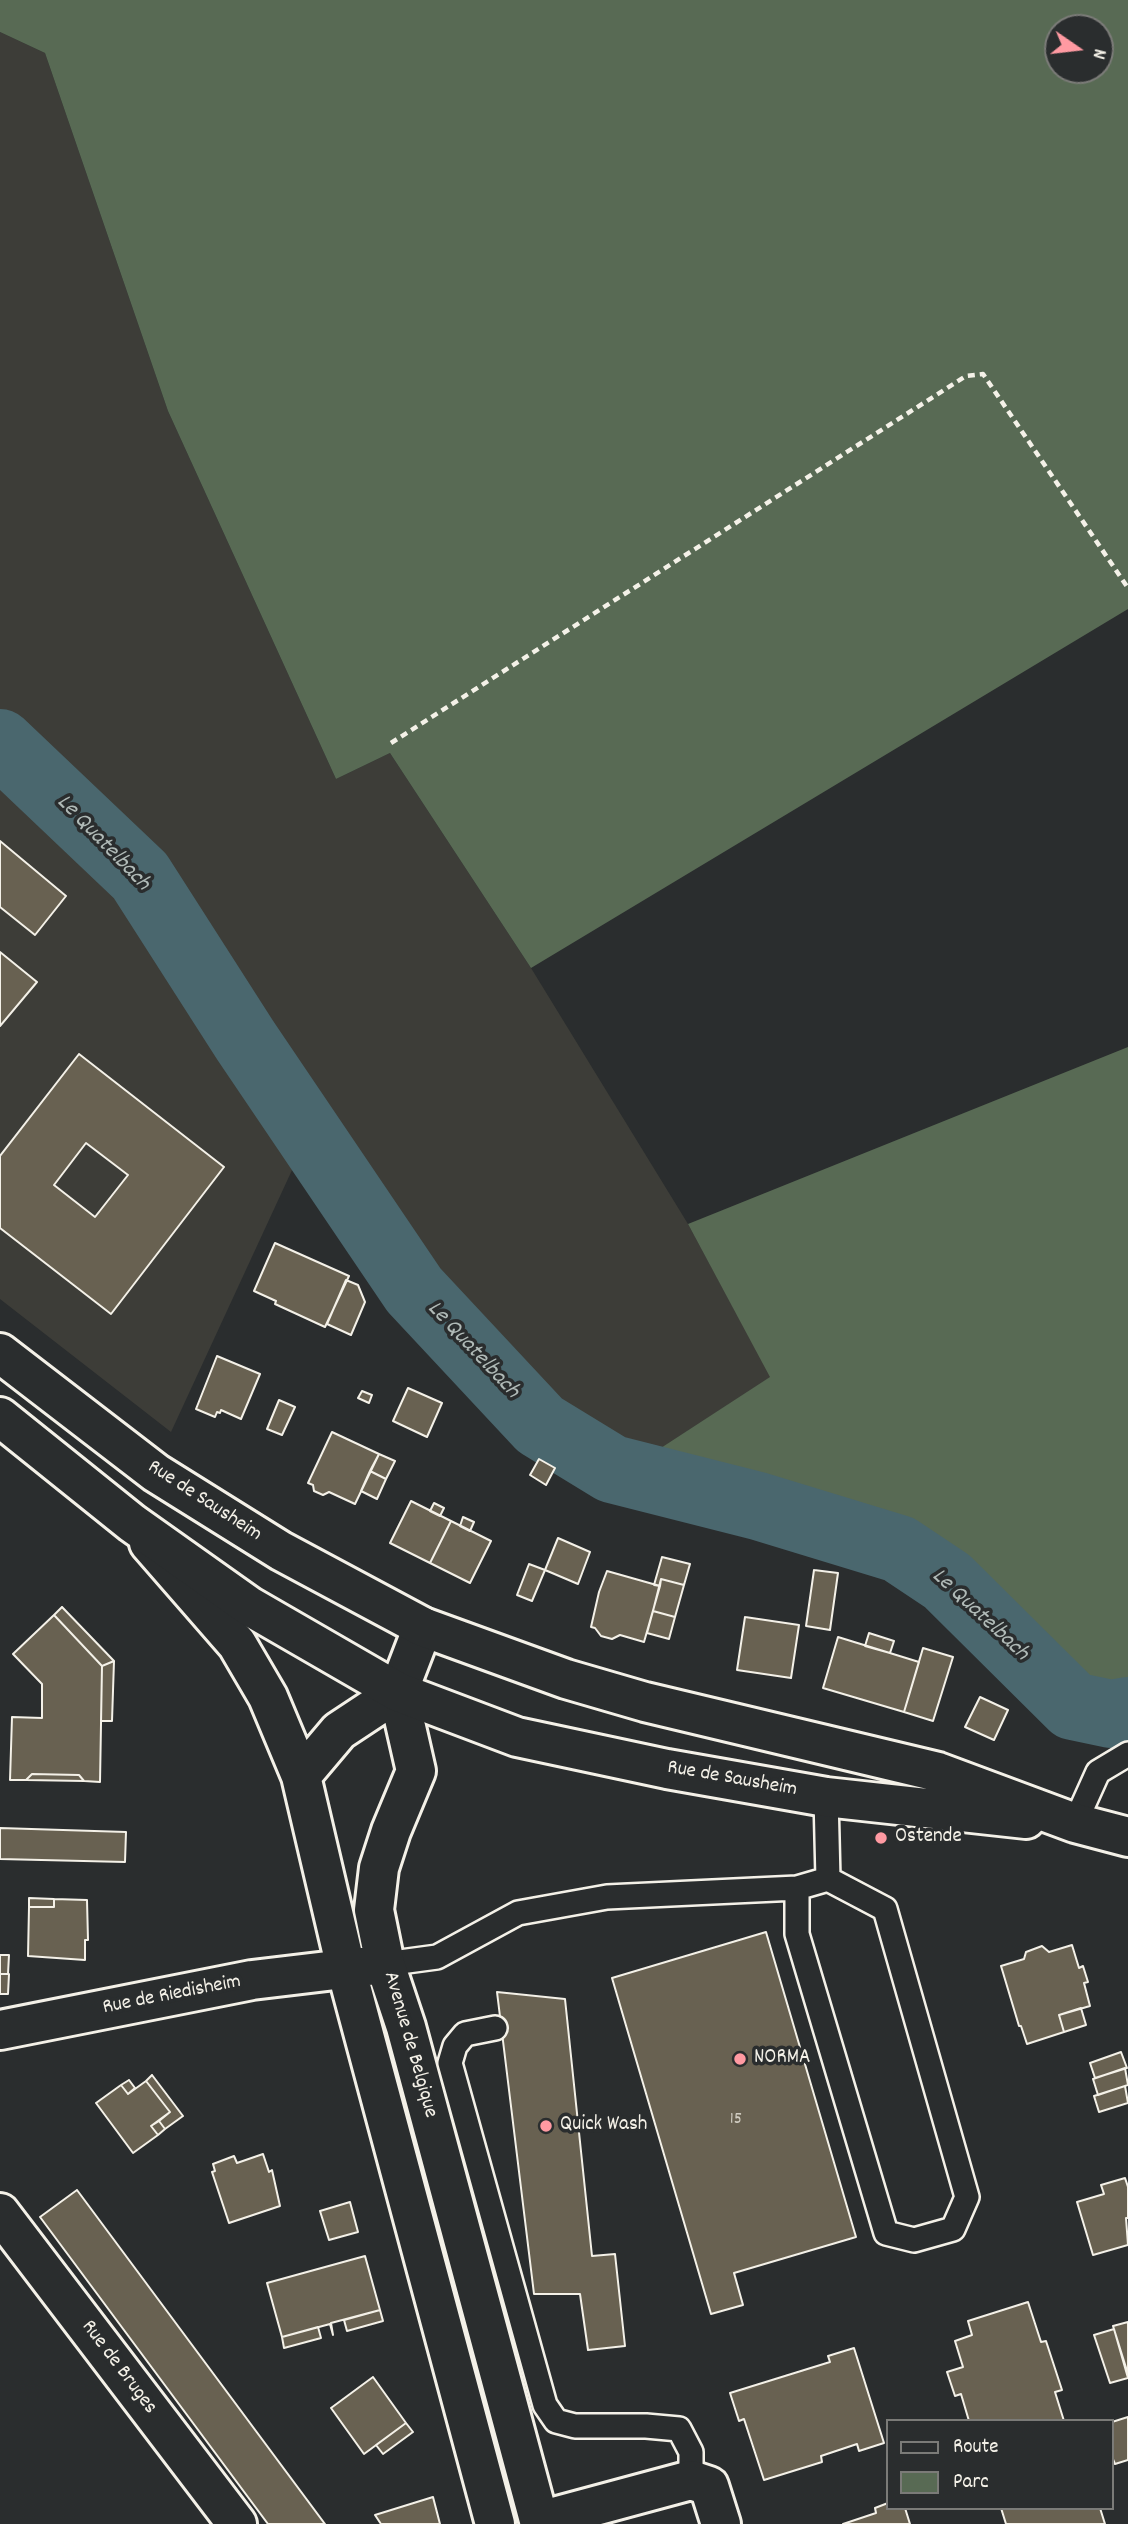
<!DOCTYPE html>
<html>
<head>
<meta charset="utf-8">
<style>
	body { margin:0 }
	#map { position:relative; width:1128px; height:2524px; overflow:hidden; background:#2a2d2e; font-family:Dekko,sans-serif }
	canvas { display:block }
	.legend { position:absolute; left:886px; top:2419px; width:228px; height:91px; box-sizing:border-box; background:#2a2d2e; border:2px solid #7b7b78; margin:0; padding:9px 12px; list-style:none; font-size:21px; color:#f4f1e8 }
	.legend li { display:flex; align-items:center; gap:14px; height:35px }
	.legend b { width:35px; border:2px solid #7b7b78 }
	.north { position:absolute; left:1044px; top:14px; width:70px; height:70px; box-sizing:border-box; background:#2a2d2e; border:2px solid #7b7b78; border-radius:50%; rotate:104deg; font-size:19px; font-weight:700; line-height:28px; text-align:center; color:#f4f1e8 }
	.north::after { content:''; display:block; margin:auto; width:24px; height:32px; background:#ff9aa2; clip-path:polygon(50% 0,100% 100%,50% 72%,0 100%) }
</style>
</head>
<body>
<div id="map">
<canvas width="1128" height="2524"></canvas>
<ul class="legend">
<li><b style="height:9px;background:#2a2d2e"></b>Route</li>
<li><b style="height:19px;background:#586a54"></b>Parc</li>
</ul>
<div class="north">N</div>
</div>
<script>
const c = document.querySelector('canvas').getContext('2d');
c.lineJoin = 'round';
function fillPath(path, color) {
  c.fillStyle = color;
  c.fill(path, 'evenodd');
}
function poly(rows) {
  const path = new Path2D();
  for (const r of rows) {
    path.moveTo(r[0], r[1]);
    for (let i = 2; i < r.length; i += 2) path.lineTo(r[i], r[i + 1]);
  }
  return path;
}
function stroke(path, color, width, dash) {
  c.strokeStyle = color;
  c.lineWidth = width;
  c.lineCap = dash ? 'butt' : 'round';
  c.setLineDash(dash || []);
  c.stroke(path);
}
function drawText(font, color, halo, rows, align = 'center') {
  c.font = font + ' Dekko,sans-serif';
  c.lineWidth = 7;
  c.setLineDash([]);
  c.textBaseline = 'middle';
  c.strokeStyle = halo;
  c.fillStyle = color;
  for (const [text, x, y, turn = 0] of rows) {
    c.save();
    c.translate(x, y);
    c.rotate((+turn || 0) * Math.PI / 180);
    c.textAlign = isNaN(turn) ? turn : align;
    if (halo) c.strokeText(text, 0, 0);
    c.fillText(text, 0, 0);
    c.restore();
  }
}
fillPath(poly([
	[0,32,45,53,168,411,336,779,390,753,531,968,688,1224,771,1377,630,1468,299,1155,171,1432,0,1299]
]), '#3d3d38');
fillPath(poly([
	[0,0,1128,0,1128,609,531,968,390,753,336,779,168,411,45,53,0,32],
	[1058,28,1100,28,1100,70,1058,70],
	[1128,1047,1128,1681,1079,1689,911,1532,630,1468,770,1377,688,1224]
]), '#586a54');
stroke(poly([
	[0,743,140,876,245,1040,414,1290,540,1425,612,1469,758,1506,899,1549,947,1581,1073,1706,1111,1714,1128,1711]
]), '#4a676e', 68);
const building = poly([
	[0,841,66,896,35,935,0,907,0,841],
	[0,952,37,982,0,1026,0,952],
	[79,1054,224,1167,111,1314,0,1228,0,1156,79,1054],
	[86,1143,128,1175,95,1217,54,1185,86,1143],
	[275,1243,349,1276,325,1327,275,1304,276,1301,254,1291,275,1243],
	[346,1280,358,1285,365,1302,351,1335,327,1324,346,1280],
	[217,1356,260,1374,241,1419,221,1410,220,1413,217,1412,215,1417,196,1409,217,1356],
	[408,1388,442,1403,427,1437,393,1421,408,1388],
	[362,1391,372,1395,369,1403,358,1398,362,1391],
	[279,1400,295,1407,282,1435,267,1429,279,1400],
	[332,1432,379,1454,355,1504,329,1492,323,1495,314,1491,313,1485,308,1483,332,1432],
	[379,1454,395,1461,386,1479,370,1471,379,1454],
	[539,1459,555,1468,546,1485,530,1475,539,1459],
	[370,1471,386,1479,377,1499,361,1491,370,1471],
	[411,1501,451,1521,430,1563,390,1543,411,1501],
	[434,1503,444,1508,440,1516,430,1511,434,1503],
	[463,1517,474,1522,470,1531,460,1526,463,1517],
	[451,1521,491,1541,470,1583,430,1563,451,1521],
	[558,1538,590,1552,578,1584,545,1570,558,1538],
	[662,1557,690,1564,684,1585,661,1579,660,1586,654,1585,662,1557],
	[529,1564,545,1570,532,1601,517,1595,529,1564],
	[814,1570,838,1573,830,1630,806,1626,814,1570],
	[607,1571,660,1586,644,1642,620,1635,612,1639,601,1636,595,1628,591,1627,599,1592,607,1571],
	[661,1579,684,1585,675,1617,653,1611,661,1579],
	[62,1607,89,1635,114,1661,102,1666,54,1615,62,1607],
	[653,1611,675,1617,669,1639,647,1633,653,1611],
	[54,1615,102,1666,100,1782,84,1781,79,1775,32,1774,26,1780,10,1780,12,1717,42,1718,42,1684,13,1654,54,1615],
	[745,1617,799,1625,791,1678,737,1670,745,1617],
	[869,1633,894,1641,890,1653,865,1646,869,1633],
	[838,1637,919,1662,904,1712,823,1688,838,1637],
	[923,1648,953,1657,933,1721,904,1712,923,1648],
	[114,1661,112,1721,101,1721,102,1666,114,1661],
	[980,1697,1008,1710,994,1740,965,1727,980,1697],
	[32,1774,79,1775,84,1781,26,1780,32,1774],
	[0,1828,126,1832,125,1862,0,1859,0,1828],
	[29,1898,54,1899,54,1907,29,1907,29,1898],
	[54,1899,87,1900,88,1940,85,1940,85,1960,28,1956,29,1907,54,1907,54,1899],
	[766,1932,856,2237,734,2273,743,2305,711,2314,612,1978,766,1932],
	[1072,1945,1079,1968,1083,1966,1088,1982,1084,1983,1090,2006,1059,2015,1064,2032,1027,2044,1021,2026,1019,2026,1001,1966,1024,1959,1026,1952,1042,1946,1049,1952,1072,1945],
	[0,1955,9,1955,8,1974,0,1974,0,1955],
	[0,1974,9,1974,8,1994,0,1994,0,1974],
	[497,1992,565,1999,592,2256,615,2254,625,2346,588,2350,580,2294,534,2294,497,1992],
	[1081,2008,1086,2025,1064,2032,1059,2015,1081,2008],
	[1121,2052,1127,2068,1095,2078,1090,2063,1121,2052],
	[1125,2068,1128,2085,1098,2095,1093,2079,1125,2068],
	[152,2075,183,2116,165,2129,159,2121,170,2112,146,2081,152,2075],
	[129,2080,135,2088,128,2094,121,2085,129,2080],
	[146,2081,170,2112,151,2126,158,2135,133,2153,96,2103,121,2085,128,2094,146,2081],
	[1125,2086,1128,2103,1099,2112,1094,2096,1125,2086],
	[159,2121,165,2129,158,2135,151,2126,159,2121],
	[263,2154,269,2172,272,2170,280,2206,229,2223,212,2172,215,2171,213,2164,234,2156,237,2163,263,2154],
	[1125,2178,1128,2187,1128,2218,1126,2218,1128,2245,1093,2255,1077,2202,1104,2194,1101,2185,1125,2178],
	[77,2190,325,2524,268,2524,40,2217,77,2190],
	[350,2202,358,2232,329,2240,320,2211,350,2202],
	[365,2256,380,2310,331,2323,333,2335,330,2324,282,2337,267,2283,365,2256],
	[1028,2302,1041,2342,1046,2341,1062,2390,1055,2392,1064,2421,969,2421,961,2394,955,2396,947,2372,963,2367,955,2341,972,2335,968,2321,1028,2302],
	[380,2310,383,2321,347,2331,344,2320,380,2310],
	[1128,2322,1128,2374,1113,2326,1128,2322],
	[318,2327,321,2338,284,2348,282,2337,318,2327],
	[1114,2329,1128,2378,1110,2383,1094,2335,1114,2329],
	[854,2348,884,2443,859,2451,857,2444,821,2456,822,2462,764,2480,744,2419,739,2421,730,2393,830,2362,828,2356,854,2348],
	[373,2377,406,2423,364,2454,331,2408,373,2377],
	[1128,2417,1128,2460,1115,2464,1112,2457,1112,2422,1128,2417],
	[406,2423,413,2432,383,2454,376,2445,406,2423],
	[433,2497,440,2524,381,2524,375,2515,433,2497],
	[888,2503,888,2508,905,2508,910,2524,843,2524,876,2513,875,2508,888,2503],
	[1001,2508,1100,2508,1105,2524,1006,2524,1001,2508]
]);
fillPath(building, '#686151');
stroke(building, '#f4f1e8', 2);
const lane = poly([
	[1075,1823,1098,1772,1128,1754],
	[797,1888,797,1934,886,2233,914,2240,953,2229,967,2197,885,1909,828,1879],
	[385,1964,437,1957,518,1913,607,1897,797,1888,828,1879,826,1797],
	[495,2028,465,2034,455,2046,450,2063,545,2405,556,2421,575,2426,646,2426,679,2429,691,2452,691,2480]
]);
const street = poly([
	[149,1543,237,1644,268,1697,301,1776,346,1968,495,2524],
	[398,1692,416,1771,391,1831,379,1868,374,1910,385,1964,406,2027,540,2524],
	[398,1692,423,1627],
	[301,1776,339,1731,398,1692],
	[0,2030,252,1980,369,1966],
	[0,2213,237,2524],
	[539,2521,691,2480,709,2486,721,2524]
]);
const secondary = poly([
	[0,1353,156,1473,281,1551,423,1627,566,1679,645,1702,938,1772,1075,1823,1128,1837],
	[0,1417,132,1523,249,1606,398,1692,517,1737,667,1769,826,1797,1026,1819]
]);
stroke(lane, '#f4f1e8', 28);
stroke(street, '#f4f1e8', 44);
stroke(secondary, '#f4f1e8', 44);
stroke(poly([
	[391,743,966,376,983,374,1128,588]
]), '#f4f1e8', 4.5, [7, 5]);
stroke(lane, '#2a2d2e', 23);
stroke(street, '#2a2d2e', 38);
stroke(secondary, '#2a2d2e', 38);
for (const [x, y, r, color] of [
	[881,1838,7,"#ff9aa2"],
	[740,2059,7,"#ff9aa2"],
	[546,2126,7,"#ff9aa2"]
]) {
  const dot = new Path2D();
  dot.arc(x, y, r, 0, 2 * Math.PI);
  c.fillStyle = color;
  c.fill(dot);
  stroke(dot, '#2a2d2e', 2.5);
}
drawText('18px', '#d1cdc2', null, [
	["15",736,2121]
]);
drawText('21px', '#f4f1e8', '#2a2d2e', [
	["Rue de Sausheim",204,1502,33],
	["Rue de Sausheim",732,1780,10],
	["Rue de Riedisheim",172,1996,-11],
	["Avenue de Belgique",409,2045,74],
	["Rue de Bruges",118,2368,53]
]);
drawText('21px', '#f4f1e8', '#2a2d2e', [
	["Ostende",895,1838],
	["NORMA",754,2059],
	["Quick Wash",560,2126]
], 'left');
drawText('italic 23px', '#b0bab7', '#2a2d2e', [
	["Le Quatelbach",102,844,46],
	["Le Quatelbach",472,1351,47],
	["Le Quatelbach",979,1616,43]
]);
</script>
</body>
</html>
